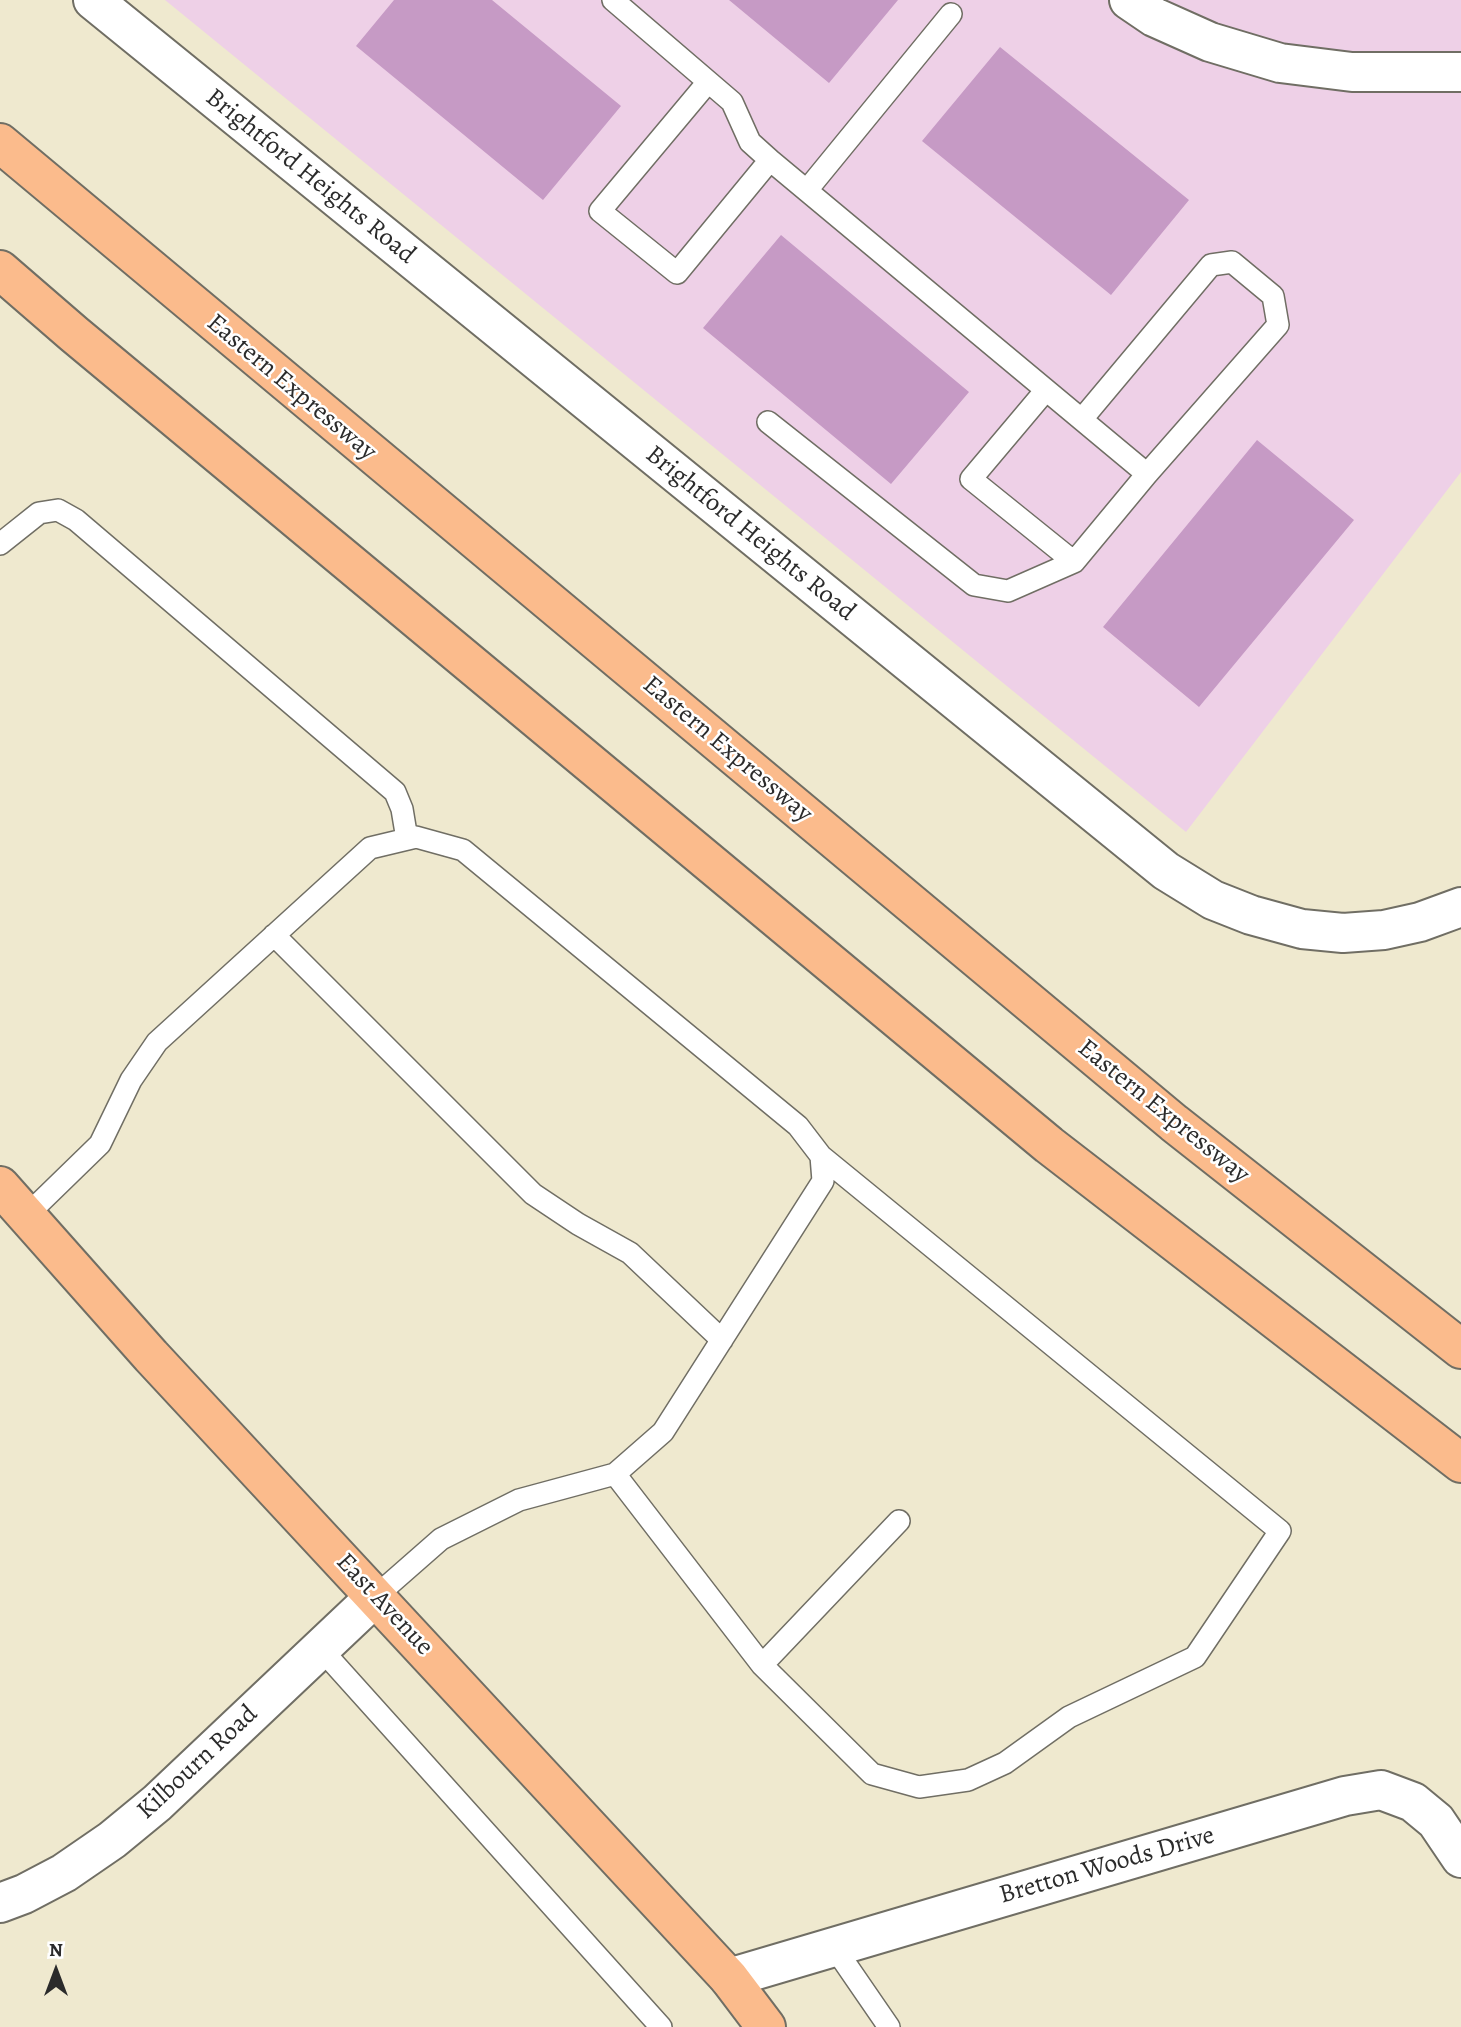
<!DOCTYPE html>
<html>
<head>
<meta charset="utf-8">
<style>
	body { margin:0 }
	#map { position:relative; width:1461px; height:2027px; overflow:hidden; background:#efe9cf; font-family:Alegreya,serif }
	canvas { display:block }
	.north { position:absolute; left:21px; top:1936px; width:70px; height:70px; -webkit-text-stroke:5px #fff; paint-order:stroke; rotate:0deg; font-size:19px; font-weight:700; line-height:28px; text-align:center; color:#2b2b2b }
	.north::after { content:''; display:block; margin:auto; width:24px; height:32px; background:#2b2b2b; clip-path:polygon(50% 0,100% 100%,50% 72%,0 100%) }
</style>
</head>
<body>
<div id="map">
<canvas width="1461" height="2027"></canvas>
<div class="north">N</div>
</div>
<script>
const c = document.querySelector('canvas').getContext('2d');
c.lineJoin = 'round';
function fillPath(path, color) {
  c.fillStyle = color;
  c.fill(path, 'evenodd');
}
function poly(rows) {
  const path = new Path2D();
  for (const r of rows) {
    path.moveTo(r[0], r[1]);
    for (let i = 2; i < r.length; i += 2) path.lineTo(r[i], r[i + 1]);
  }
  return path;
}
function stroke(path, color, width, dash) {
  c.strokeStyle = color;
  c.lineWidth = width;
  c.lineCap = dash ? 'butt' : 'round';
  c.setLineDash(dash || []);
  c.stroke(path);
}
function drawText(font, color, halo, rows, align = 'center') {
  c.font = font + ' Alegreya,serif';
  c.lineWidth = 5;
  c.setLineDash([]);
  c.textBaseline = 'middle';
  c.strokeStyle = halo;
  c.fillStyle = color;
  for (const [text, x, y, turn = 0] of rows) {
    c.save();
    c.translate(x, y);
    c.rotate((+turn || 0) * Math.PI / 180);
    c.textAlign = isNaN(turn) ? turn : align;
    if (halo) c.strokeText(text, 0, 0);
    c.fillText(text, 0, 0);
    c.restore();
  }
}
fillPath(poly([
	[165,0,1461,0,1461,472,1186,832]
]), '#eed0e7');
fillPath(poly([
	[394,0,492,0,621,106,543,200,356,46],
	[729,0,898,0,829,83],
	[1000,47,1189,200,1111,295,922,141],
	[781,235,969,392,891,484,703,328],
	[1257,440,1354,520,1199,707,1103,627]
]), '#c69ac5');
const service = poly([
	[613,0,732,102,750,142,770,160,1147,474,1074,562,1008,591,974,585,768,422],
	[708,82,600,211,677,273,770,160],
	[807,190,951,14],
	[1046,390,971,479,1074,562],
	[1082,419,1211,265,1232,262,1273,296,1278,325,1147,474],
	[0,544,39,513,58,510,76,520,395,792,402,809,407,839],
	[274,935,533,1194,578,1224,630,1253,722,1340],
	[26,1216,100,1144,131,1080,157,1042,370,848,416,837,463,850,798,1126,821,1156,823,1181,663,1432,615,1474,519,1500,441,1539,376,1596],
	[615,1474,762,1665,872,1774,919,1787,968,1780,1005,1763,1069,1717,1195,1657,1280,1531,821,1156],
	[321,1649,661,2027],
	[762,1665,899,1521],
	[834,1947,889,2027]
]);
const minor = poly([
	[93,0,1166,871,1213,900,1251,915,1302,929,1343,933,1384,930,1420,922,1461,907],
	[1129,0,1154,17,1210,42,1280,63,1352,72,1461,72],
	[0,1903,24,1894,64,1873,112,1840,157,1803,376,1596],
	[729,1978,1345,1796,1381,1790,1413,1802,1436,1821,1461,1858]
]);
const primary = poly([
	[0,1186,151,1356,729,1978,766,2027]
]);
const motorway = poly([
	[0,143,1174,1123,1461,1349],
	[0,270,74,334,1049,1145,1461,1463]
]);
stroke(service, '#706e64', 24);
stroke(minor, '#706e64', 42);
stroke(primary, '#706e64', 42);
stroke(motorway, '#706e64', 42);
stroke(service, '#fff', 21);
stroke(minor, '#fff', 38);
stroke(primary, '#fbbb8c', 38);
stroke(motorway, '#fbbb8c', 38);
drawText('26px', '#2b2b2b', '#fff', [
	["Brightford Heights Road",310,177,39],
	["Eastern Expressway",291,388,40],
	["Brightford Heights Road",750,534,39],
	["Eastern Expressway",727,750,40],
	["Eastern Expressway",1163,1112,39],
	["East Avenue",384,1605,47],
	["Kilbourn Road",198,1763,-43],
	["Bretton Woods Drive",1107,1866,-16]
]);
</script>
</body>
</html>
